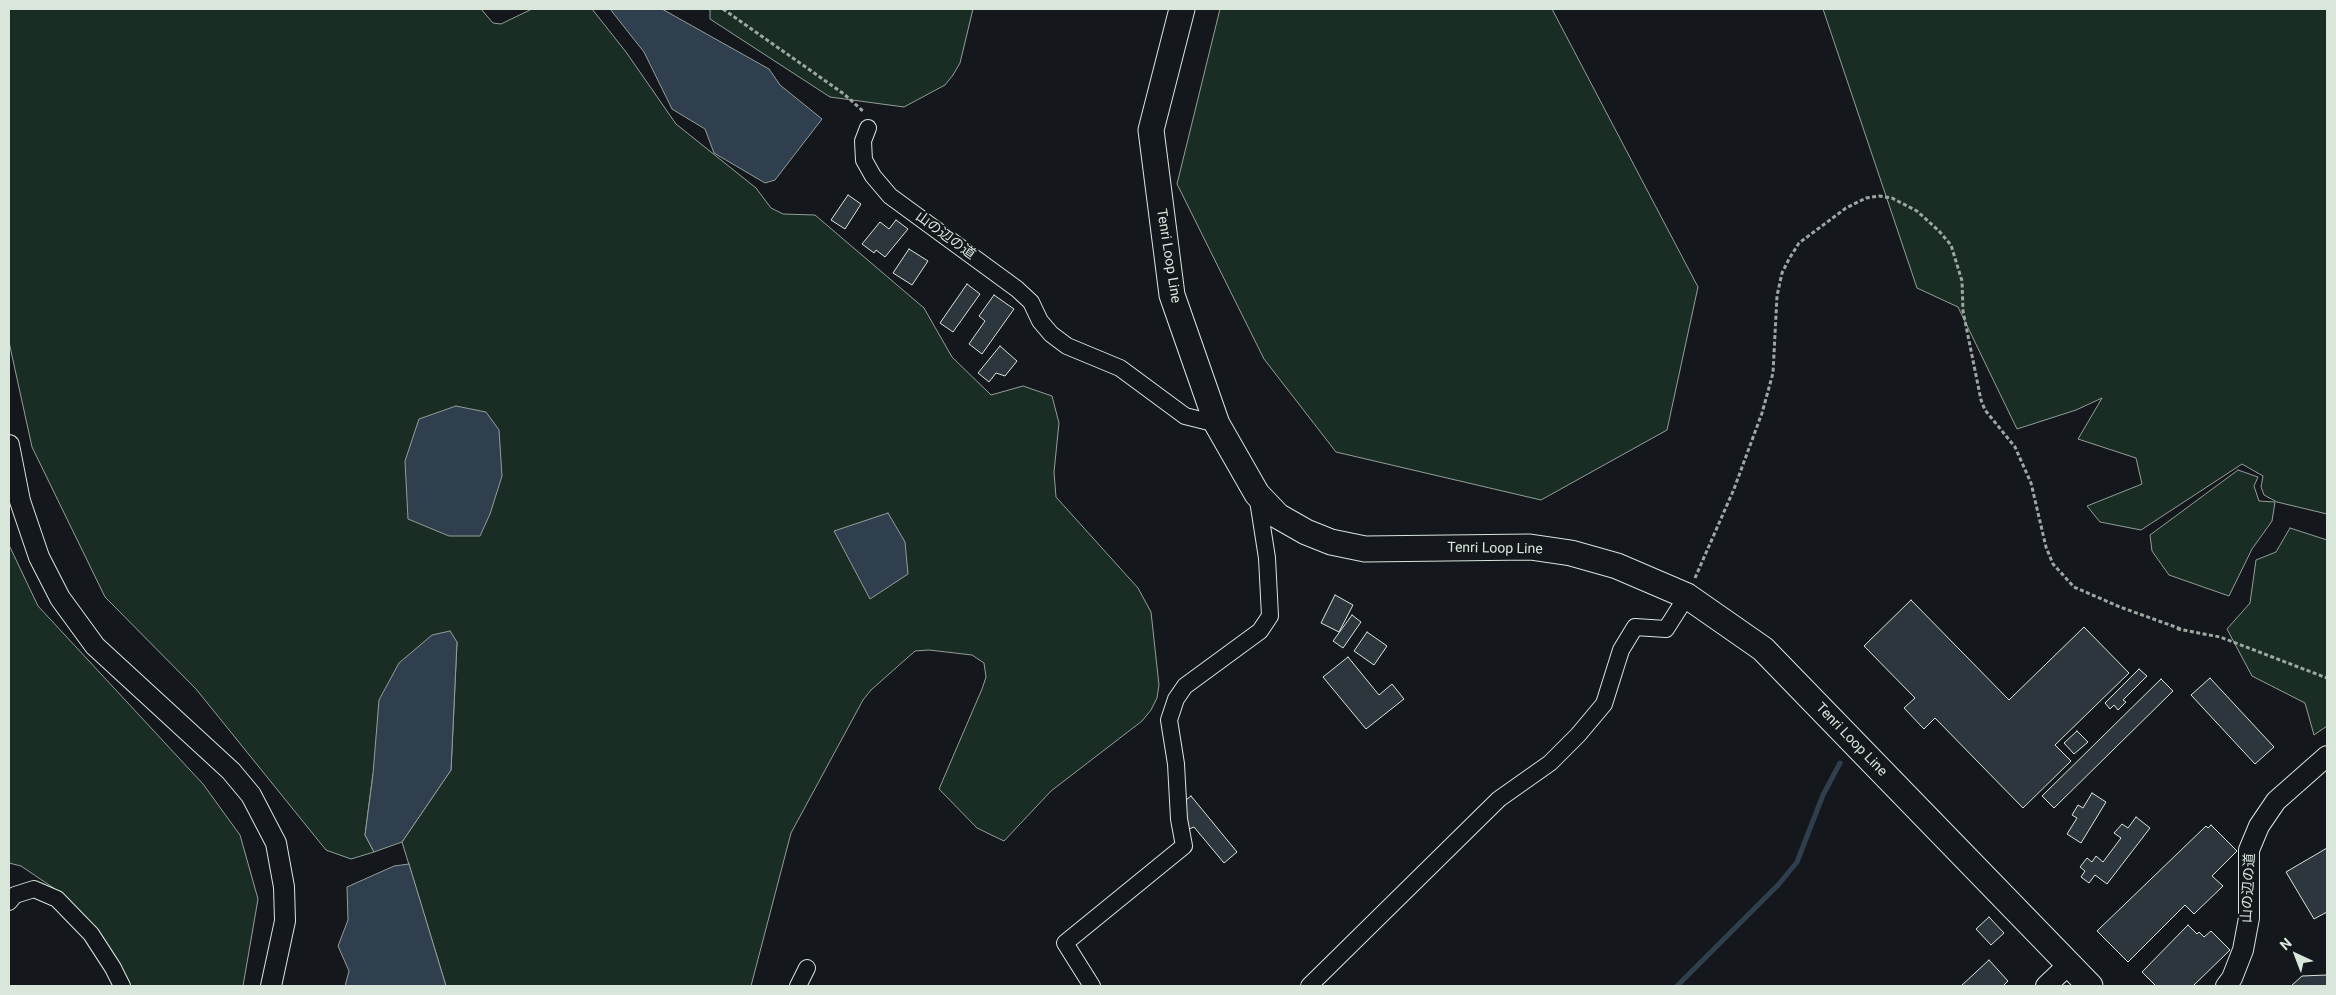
<!DOCTYPE html>
<html>
<head>
<meta charset="utf-8">
<style>
	body { margin:0 }
	#map { position:relative; width:2336px; height:995px; overflow:hidden; background:#14181c; font-family:Roboto,sans-serif }
	canvas { display:block }
	.frame { position:absolute; inset:0; border:10px solid #d8e6dc; pointer-events:none }
	.north { position:absolute; left:2271px; top:930px; width:50px; height:50px; -webkit-text-stroke:4px #14181c; paint-order:stroke; rotate:317deg; font-size:14px; font-weight:700; line-height:20px; text-align:center; color:#d8e6dc }
	.north::after { content:''; display:block; margin:auto; width:18px; height:22px; background:#d8e6dc; clip-path:polygon(50% 0,100% 100%,50% 72%,0 100%) }
</style>
</head>
<body>
<div id="map">
<canvas width="2336" height="995"></canvas>
<div class="frame"></div>
<div class="north">N</div>
</div>
<script>
const c = document.querySelector('canvas').getContext('2d');
c.lineJoin = 'round';
function fillPath(path, color) {
  c.fillStyle = color;
  c.fill(path, 'evenodd');
}
function poly(rows) {
  const path = new Path2D();
  for (const r of rows) {
    path.moveTo(r[0], r[1]);
    for (let i = 2; i < r.length; i += 2) path.lineTo(r[i], r[i + 1]);
  }
  return path;
}
function stroke(path, color, width, dash) {
  c.strokeStyle = color;
  c.lineWidth = width;
  c.lineCap = dash ? 'butt' : 'round';
  c.setLineDash(dash || []);
  c.stroke(path);
}
function drawText(font, color, halo, rows, align = 'center') {
  c.font = font + ' Roboto,"Noto Sans JP",sans-serif';
  c.lineWidth = 4;
  c.setLineDash([]);
  c.textBaseline = 'middle';
  c.strokeStyle = halo;
  c.fillStyle = color;
  for (const [text, x, y, turn = 0] of rows) {
    c.save();
    c.translate(x, y);
    c.rotate((+turn || 0) * Math.PI / 180);
    c.textAlign = isNaN(turn) ? turn : align;
    if (halo) c.strokeText(text, 0, 0);
    c.fillText(text, 0, 0);
    c.restore();
  }
}
const green = poly([
	[9,9,481,9,493,23,501,24,532,9,592,9,626,52,676,124,756,188,771,208,783,214,815,215,924,308,952,357,991,395,1023,386,1052,396,1059,423,1054,472,1056,497,1138,588,1151,612,1159,685,1157,698,1151,710,1142,721,1051,791,1004,841,977,828,939,789,982,689,986,677,984,663,972,655,929,650,915,651,871,690,863,700,791,833,751,986,446,986,402,842,451,770,457,642,373,774,365,835,374,852,351,859,326,850,196,689,105,597,32,447,9,342,9,9],
	[710,9,973,9,960,63,953,75,945,85,904,107,830,97,710,19,710,9],
	[1220,9,1552,9,1698,287,1667,430,1541,500,1336,452,1264,359,1177,184,1220,9],
	[1823,9,2327,9,2327,514,2277,502,2264,495,2261,487,2263,476,2242,464,2141,530,2100,522,2087,506,2142,484,2136,458,2078,439,2102,398,2076,410,2017,429,1958,307,1917,288,1823,9],
	[2238,470,2258,477,2254,486,2259,501,2275,502,2272,521,2252,549,2229,596,2169,575,2152,551,2150,535,2238,470],
	[2290,528,2327,540,2327,726,2314,735,2305,703,2252,676,2227,629,2250,603,2256,560,2276,552,2290,528],
	[9,545,38,606,203,784,240,835,258,899,243,986,117,986,76,911,55,889,21,866,9,863,9,545]
]);
fillPath(green, '#1a2d24');
stroke(green, '#939e99', 1);
const water = poly([
	[610,9,662,9,769,69,780,85,822,119,775,180,765,183,714,153,705,129,672,109,644,52,610,9],
	[456,406,486,412,499,430,502,476,490,514,480,536,449,536,408,519,405,461,419,419,456,406],
	[888,513,905,542,908,574,870,599,834,531,888,513],
	[450,631,457,642,451,770,402,842,374,852,365,835,373,774,379,700,399,663,432,635,450,631],
	[409,864,446,986,345,986,349,971,338,946,348,920,347,887,394,866,409,864]
]);
fillPath(water, '#2f3f4d');
stroke(water, '#939e99', 1);
stroke(poly([
	[1677,986,1779,884,1797,862,1823,795,1840,763]
]), '#2f3f4d', 5);
const building = poly([
	[848,195,861,204,845,229,831,220,848,195],
	[896,220,908,229,885,257,876,250,874,253,862,244,880,222,889,229,896,220],
	[909,249,928,261,912,285,893,273,909,249],
	[967,284,980,294,953,332,940,323,967,284],
	[994,295,1014,309,982,354,969,344,985,321,979,316,994,295],
	[1000,346,1017,361,1005,376,996,373,989,382,978,373,1000,346],
	[1335,595,1353,605,1339,632,1321,623,1335,595],
	[1911,600,2009,700,2084,627,2129,673,2055,745,2071,761,2023,808,1935,718,1924,729,1904,708,1915,698,1864,646,1911,600],
	[1352,615,1361,622,1343,648,1333,641,1352,615],
	[1367,632,1387,646,1374,665,1354,651,1367,632],
	[1348,657,1379,695,1392,684,1404,699,1366,729,1323,677,1348,657],
	[2139,669,2147,676,2123,700,2126,702,2118,710,2114,705,2110,709,2105,703,2139,669],
	[2210,678,2274,747,2255,764,2191,695,2210,678],
	[2161,679,2173,691,2054,808,2042,796,2161,679],
	[2077,731,2088,742,2074,754,2064,743,2077,731],
	[2092,793,2106,802,2081,843,2067,834,2077,818,2072,815,2078,805,2083,808,2092,793],
	[1191,796,1237,852,1224,863,1194,827,1189,829,1181,804,1191,796],
	[2136,817,2150,828,2107,884,2095,875,2089,883,2081,877,2085,871,2080,867,2087,858,2092,862,2096,856,2103,862,2121,838,2114,833,2122,824,2128,828,2136,817],
	[2211,825,2237,851,2212,876,2223,886,2194,914,2185,905,2128,962,2097,931,2206,826,2208,828,2211,825],
	[2327,848,2327,912,2314,919,2286,872,2327,848],
	[1989,917,2004,933,1991,945,1976,929,1989,917],
	[2188,925,2197,934,2199,932,2204,937,2211,931,2230,950,2193,986,2156,986,2142,972,2188,925],
	[1989,960,2008,981,2003,986,1961,986,1989,960],
	[2327,975,2327,986,2291,986,2302,976,2327,975]
]);
fillPath(building, '#2c363c');
stroke(building, '#d8e6dc', 1);
const minor = poly([
	[868,128,863,141,864,160,873,176,890,196,1017,289,1031,302,1040,321,1051,334,1067,346,1120,368,1185,416,1217,424],
	[9,902,15,895,34,889,57,899,91,934,113,968,122,986],
	[798,986,807,968],
	[1092,986,1065,943,1184,846,1179,819,1176,764,1169,720,1176,699,1185,686,1260,631,1270,616,1267,558,1257,494],
	[1309,986,1499,799,1550,763,1578,735,1604,704,1621,650,1635,627,1666,629,1687,596]
]);
const tertiary = poly([
	[9,445,20,501,39,557,60,598,95,646,231,771,251,795,276,843,284,887,285,921,271,986],
	[2046,986,2068,965],
	[2226,986,2232,978,2243,950,2249,918,2249,850,2259,826,2276,801,2327,756]
]);
const primary = poly([
	[1182,9,1151,130,1172,295,1217,424,1257,494,1278,516,1306,532,1331,542,1365,549,1530,547,1571,553,1617,566,1687,596,1763,649,2090,986]
]);
stroke(minor, '#d8e6dc', 18);
stroke(tertiary, '#d8e6dc', 22);
stroke(primary, '#d8e6dc', 27);
stroke(poly([
	[723,9,844,94,864,112],
	[1695,578,1734,489,1762,413,1773,373,1777,296,1782,273,1789,259,1799,243,1846,208,1866,198,1879,196,1892,198,1917,211,1939,231,1951,245,1962,281,1963,311,1981,400,1985,410,2015,447,2031,483,2046,547,2053,564,2074,587,2120,607,2181,629,2178,629,2220,637,2327,678]
]), '#9da8a2', 3, [4, 2.5]);
stroke(minor, '#14181c', 16);
stroke(tertiary, '#14181c', 20);
stroke(primary, '#14181c', 25);
drawText('14px', '#d8e6dc', '#14181c', [
	["山の辺の道",945,236,36],
	["Tenri Loop Line",1168,256,81],
	["Tenri Loop Line",1495,549,1],
	["Tenri Loop Line",1851,740,46],
	["山の辺の道",2249,888,-87]
]);
</script>
</body>
</html>
